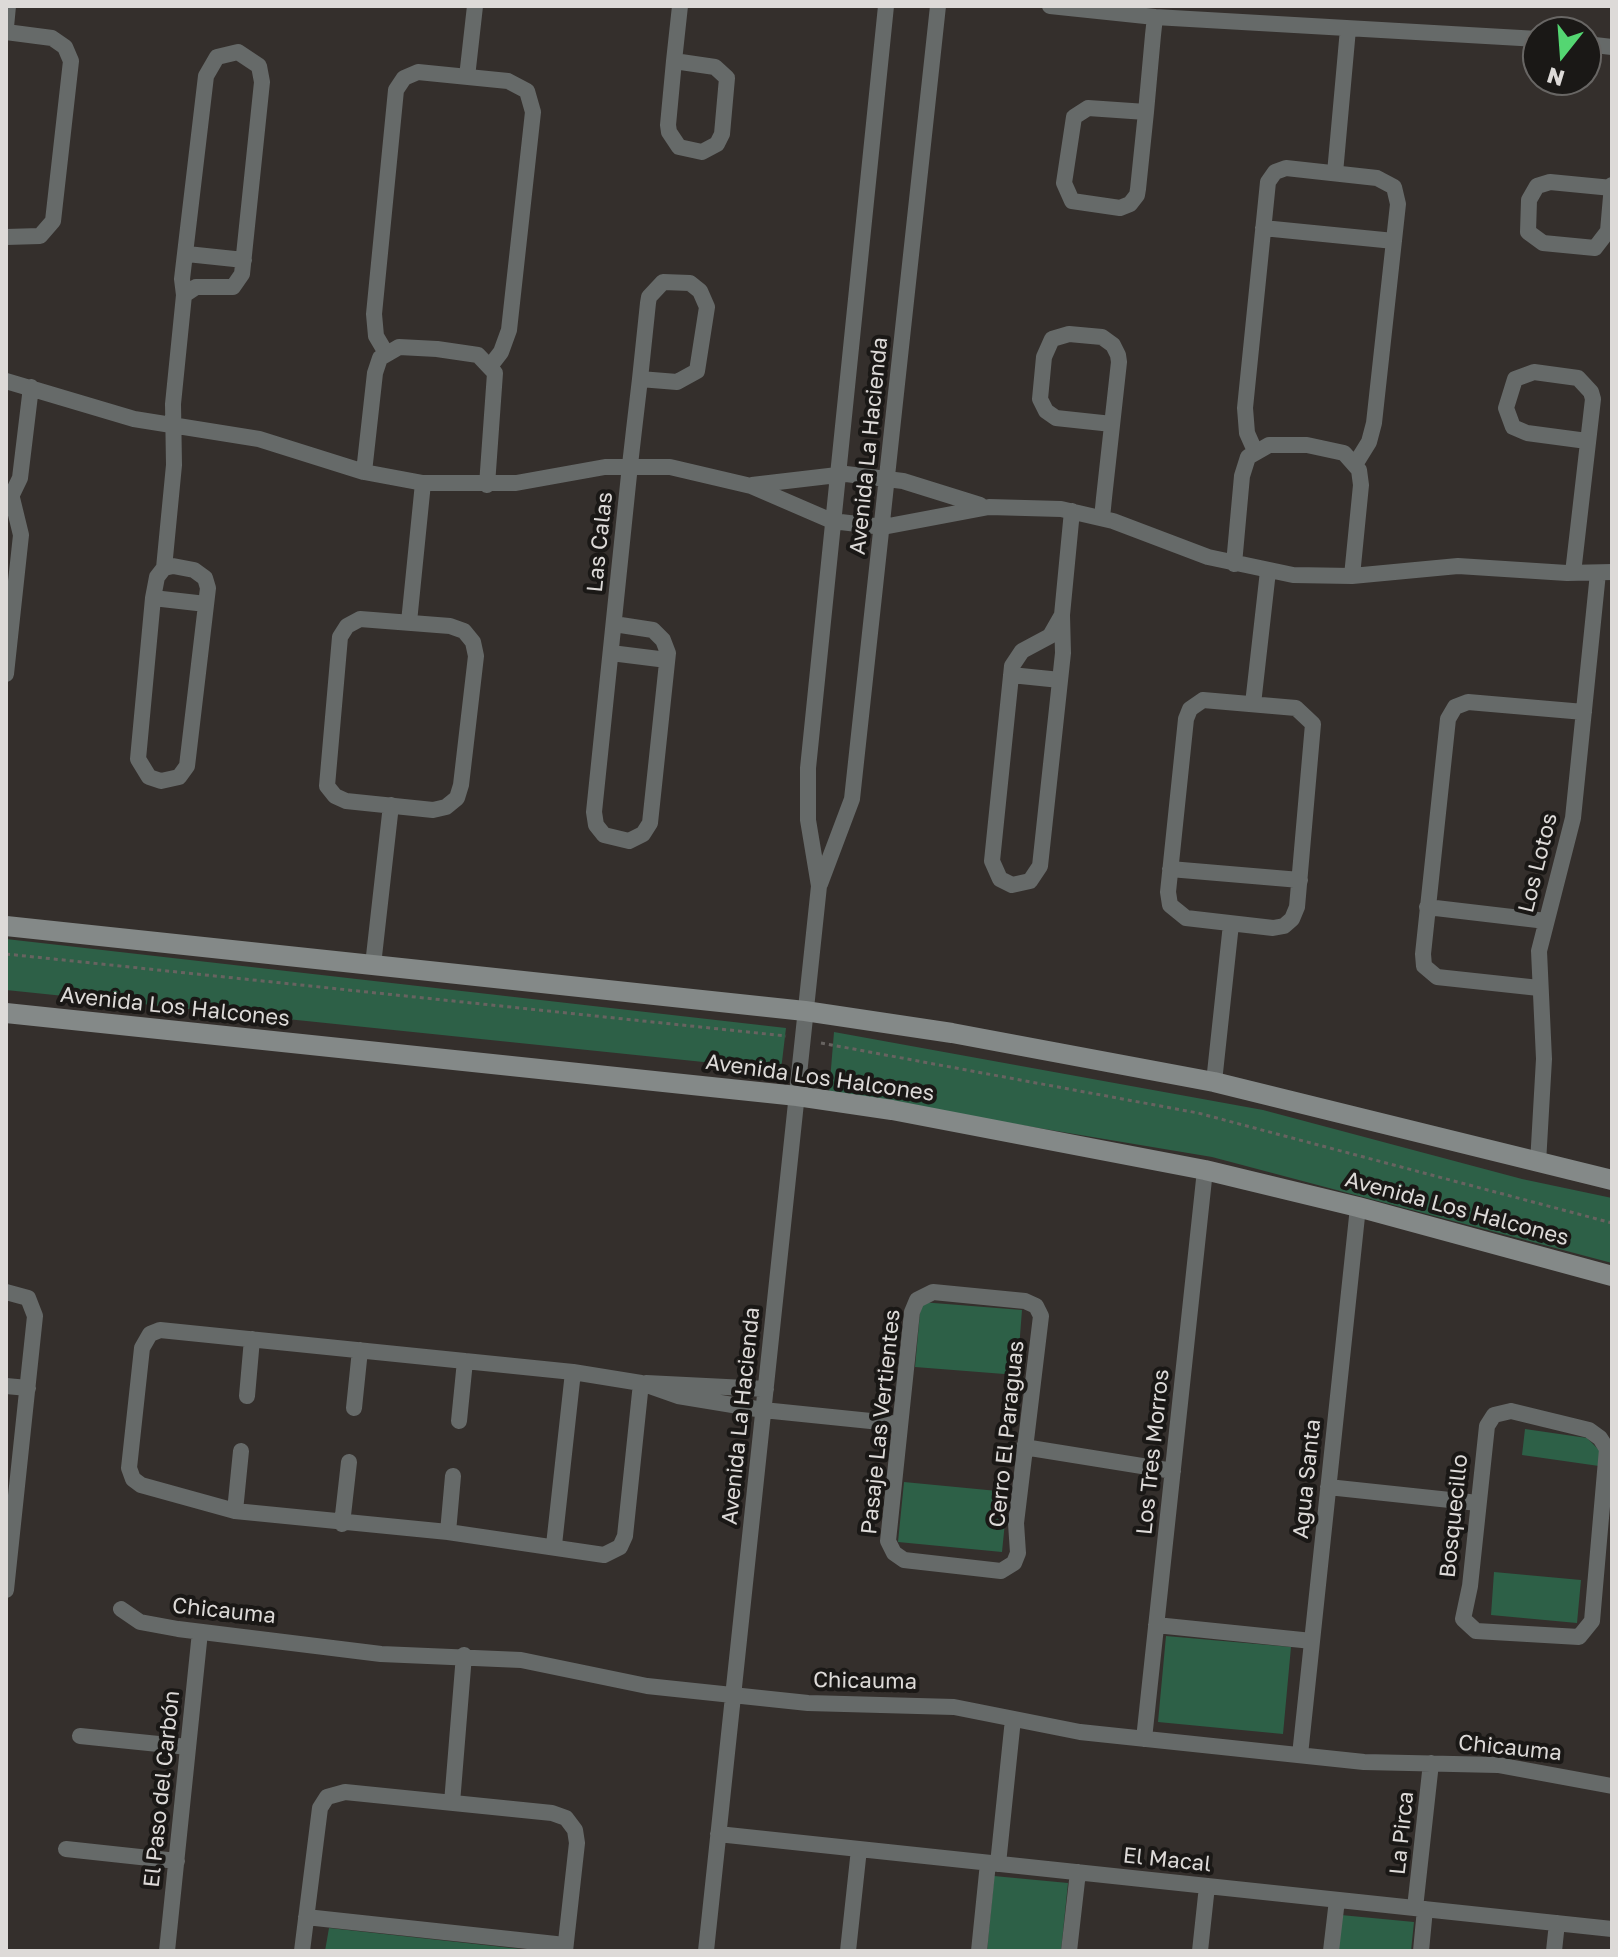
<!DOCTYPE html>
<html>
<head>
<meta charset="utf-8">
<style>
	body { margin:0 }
	#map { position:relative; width:1618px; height:1957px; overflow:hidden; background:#342f2c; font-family:"Golos Text",sans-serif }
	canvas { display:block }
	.frame { position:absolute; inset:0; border:8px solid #dddad8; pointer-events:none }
	.north { position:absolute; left:1522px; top:16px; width:80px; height:80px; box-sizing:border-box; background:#1a1816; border:2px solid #686664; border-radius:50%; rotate:197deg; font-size:22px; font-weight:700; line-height:32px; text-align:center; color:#dddad8 }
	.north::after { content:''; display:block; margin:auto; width:28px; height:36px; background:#54d672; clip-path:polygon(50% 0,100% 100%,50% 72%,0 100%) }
</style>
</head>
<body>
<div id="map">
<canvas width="1618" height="1957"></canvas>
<div class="frame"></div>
<div class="north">N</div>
</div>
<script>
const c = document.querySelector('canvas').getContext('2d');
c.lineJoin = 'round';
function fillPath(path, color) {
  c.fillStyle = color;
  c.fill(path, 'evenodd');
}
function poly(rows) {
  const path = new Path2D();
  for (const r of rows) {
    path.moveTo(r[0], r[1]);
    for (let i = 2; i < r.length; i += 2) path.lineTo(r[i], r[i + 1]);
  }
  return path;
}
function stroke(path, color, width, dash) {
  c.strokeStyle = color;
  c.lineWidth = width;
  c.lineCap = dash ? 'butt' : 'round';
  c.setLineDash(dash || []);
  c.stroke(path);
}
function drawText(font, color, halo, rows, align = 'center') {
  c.font = font + ' "Golos Text",sans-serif';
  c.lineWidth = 8;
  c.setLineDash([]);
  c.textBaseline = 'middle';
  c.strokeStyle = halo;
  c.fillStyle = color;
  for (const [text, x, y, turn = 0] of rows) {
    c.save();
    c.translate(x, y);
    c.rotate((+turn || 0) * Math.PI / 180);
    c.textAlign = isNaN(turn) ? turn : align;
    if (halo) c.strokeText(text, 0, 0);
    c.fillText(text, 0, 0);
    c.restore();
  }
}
fillPath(poly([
	[6,939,786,1028,781,1070,6,990],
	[834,1032,1263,1110,1522,1179,1612,1198,1612,1263,1212,1157,829,1093],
	[921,1302,1022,1310,1017,1375,915,1367],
	[1525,1429,1587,1438,1599,1450,1599,1466,1522,1455],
	[904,1482,1008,1492,1002,1552,898,1542],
	[1494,1572,1581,1580,1577,1623,1491,1615],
	[1166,1636,1291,1647,1283,1734,1158,1722],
	[994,1876,1068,1883,1061,1951,987,1951],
	[1341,1915,1414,1922,1411,1951,1338,1951],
	[329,1928,539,1951,325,1951]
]), '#2d6047');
stroke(poly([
	[6,954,786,1036],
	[821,1043,1198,1113,1612,1223]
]), '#676360', 3, [4, 4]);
stroke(poly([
	[1050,6,1155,17,1538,39],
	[6,27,8,6],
	[6,32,52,38,65,47,71,61,53,221,40,236,6,237],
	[1586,44,1612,47],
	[674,61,715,67,727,78,722,134,717,144,702,152,679,147,669,132,668,125,674,61,680,6],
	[467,77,475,6],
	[1146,112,1088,108,1074,117,1064,183,1072,201,1120,208,1130,204,1137,195,1138,189,1146,112,1153,35,1155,17],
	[1335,173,1348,29],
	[1612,188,1550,182,1537,186,1529,200,1528,232,1543,243,1595,248,1608,231,1612,185],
	[1263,228,1394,241],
	[187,254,244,260],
	[386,353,376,336,374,314,396,90,404,78,418,72,508,81,527,91,533,112,509,330,501,352,491,365],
	[6,381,134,419,259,439,364,472,423,483,516,483,605,467,670,467,751,486,832,521,883,527,989,507,1061,509,1113,521,1208,557,1293,575,1352,576,1458,566,1567,573,1612,572],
	[1255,451,1247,433,1245,408,1268,182,1275,172,1286,168,1377,178,1394,187,1398,204,1374,423,1369,442,1356,463],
	[364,472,375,373,380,358,399,347,437,349,478,355,495,373,487,485],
	[752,485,846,474,903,481,980,505],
	[7,505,20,478,31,387],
	[1102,518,1104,498,1119,362,1118,355,1113,345,1102,337,1069,334,1052,339,1044,357,1040,399,1046,411,1056,418,1112,424],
	[1234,564,1242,476,1248,457,1269,445,1307,445,1344,453,1359,470,1361,485,1352,576],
	[164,568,173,566,194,570,205,578,208,588,187,766,179,777,161,781,149,777,138,759,153,598,157,577,164,568,174,465,173,404,184,295,182,279,206,76,217,57,238,52,259,66,262,82,242,274,233,287,196,287,184,295],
	[1573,573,1593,399,1591,392,1578,378,1534,372,1515,379,1506,408,1513,427,1527,433,1587,441],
	[153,598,206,604],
	[1062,615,1050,636,1022,651,1012,666,992,861,1000,879,1012,885,1030,881,1040,866,1063,653,1062,615,1072,511],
	[360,619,450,626,464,631,473,642,476,656,461,785,457,798,446,807,433,810,346,801,335,796,327,786,340,637,347,626,360,619],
	[409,622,423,483],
	[614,624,653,630,663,640,668,653,650,823,643,834,629,841,604,835,596,825,594,812,630,465,634,430,640,379,648,303,649,297,663,282,690,283,700,291,707,307,697,371,677,382,640,379],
	[611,653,667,660],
	[6,674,21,535,12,498],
	[1011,675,1060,680],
	[1203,700,1296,708,1313,724,1297,907,1292,919,1284,926,1273,928,1186,918,1170,905,1168,892,1186,719,1190,709,1203,700],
	[1253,704,1268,571],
	[1170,869,1300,880],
	[820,884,852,799,938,6],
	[1427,907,1546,921],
	[373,965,391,805],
	[1539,988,1437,977,1424,966,1423,954,1448,719,1455,707,1468,702,1584,712],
	[1214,1082,1231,924],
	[1538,1163,1544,1059,1539,951,1573,818,1598,573],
	[6,1292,28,1298,35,1316,6,1590],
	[933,1292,1025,1301,1036,1306,1041,1316,1016,1523,1018,1553,1014,1563,1001,1571,904,1560,894,1553,888,1541,912,1312,917,1300,933,1292],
	[641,1383,625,1536,620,1547,604,1555,448,1532,235,1511,141,1485,133,1479,129,1468,142,1348,150,1334,160,1330,573,1372,641,1383,678,1396,763,1410,900,1424],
	[646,1383,766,1389],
	[6,1386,28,1388],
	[247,1396,252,1339],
	[354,1408,360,1350],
	[1511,1411,1589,1430,1600,1438,1607,1449,1592,1621,1579,1637,1476,1631,1463,1619,1470,1586,1487,1426,1494,1415,1511,1411],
	[459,1421,465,1361],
	[1024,1447,1173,1471],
	[1328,1487,1478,1503],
	[235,1511,241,1451],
	[342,1524,349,1462],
	[448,1532,453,1476],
	[554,1545,573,1372],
	[121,1609,140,1622,178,1629,381,1654,521,1660,647,1686,808,1703,954,1707,1080,1732,1364,1762,1498,1765,1612,1786],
	[1156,1625,1312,1641],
	[80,1736,188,1747],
	[1144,1739,1205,1170],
	[1300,1755,1358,1207],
	[452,1803,464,1655],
	[718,1834,1612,1929],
	[66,1849,177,1861],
	[998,1864,1013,1719],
	[1415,1908,1431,1763],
	[306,1917,565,1945],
	[167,1951,200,1632],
	[302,1951,320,1808,327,1797,345,1792,552,1813,566,1818,575,1830,577,1843,565,1951],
	[706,1951,819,886,808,820,808,768,886,6],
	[848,1951,859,1849],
	[979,1951,988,1863],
	[1069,1951,1078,1872],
	[1200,1951,1207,1886],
	[1331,1951,1337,1900],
	[1421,1951,1425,1909],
	[1554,1951,1557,1923]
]), '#666a69', 16);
stroke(poly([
	[6,926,805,1011,952,1033,1214,1082,1612,1180],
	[6,1013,797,1096,892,1110,1205,1170,1358,1207,1612,1276]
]), '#848988', 20);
drawText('22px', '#dddad8', '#1a1816', [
	["Avenida La Hacienda",869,446,-84],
	["Las Calas",600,542,-84],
	["Los Lotos",1538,863,-76],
	["Avenida Los Halcones",175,1007,6],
	["Avenida Los Halcones",820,1078,8],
	["Avenida Los Halcones",1457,1209,15],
	["Avenida La Hacienda",741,1416,-84],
	["Pasaje Las Vertientes",881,1422,-84],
	["Cerro El Paraguas",1007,1434,-84],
	["Los Tres Morros",1153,1452,-84],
	["Agua Santa",1307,1479,-84],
	["Bosquecillo",1454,1516,-84],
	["Chicauma",224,1611,6],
	["Chicauma",865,1681,1],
	["Chicauma",1510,1748,6],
	["El Paso del Carbón",162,1789,-84],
	["La Pirca",1402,1833,-84],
	["El Macal",1167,1860,6]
]);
</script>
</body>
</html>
